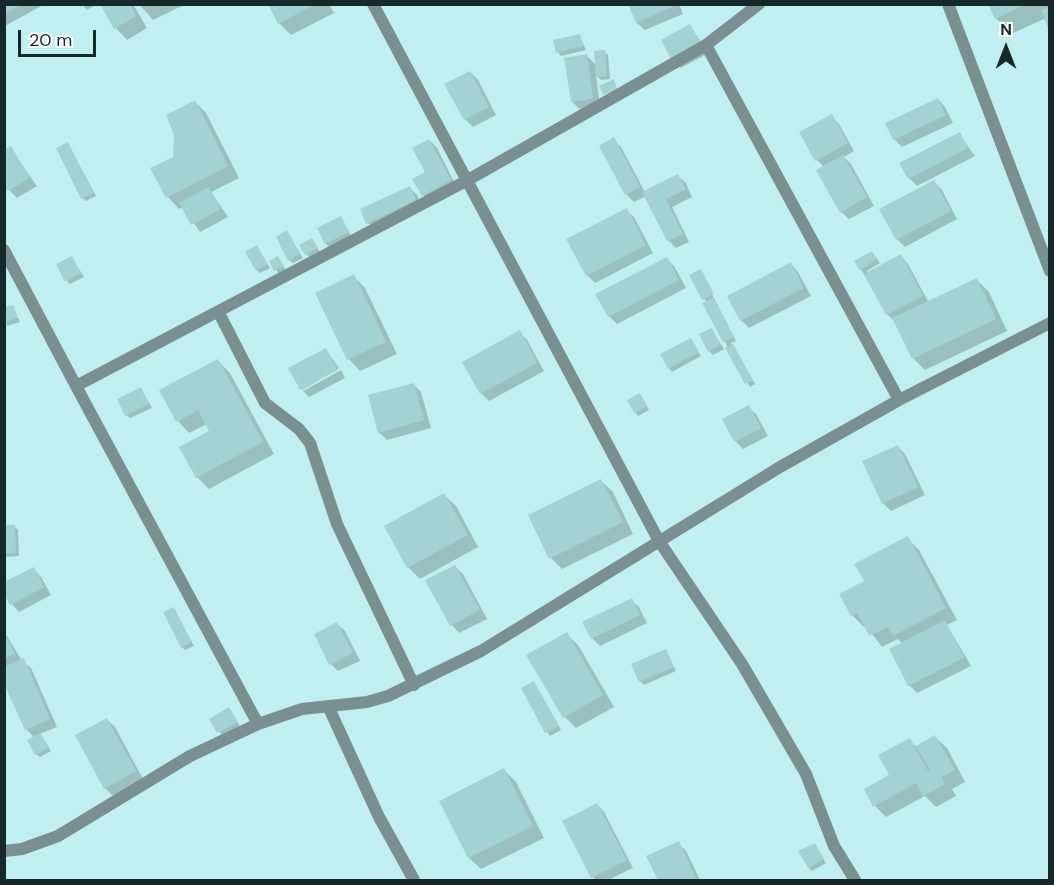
<!DOCTYPE html>
<html>
<head>
<meta charset="utf-8">
<style>
	body { margin:0 }
	#map { position:relative; width:1054px; height:885px; overflow:hidden; background:#c0eff2; font-family:"DM Sans",sans-serif }
	canvas { display:block }
	.frame { position:absolute; inset:0; border:6px solid #16292a; pointer-events:none }
	.north { position:absolute; left:976px; top:18px; width:60px; height:60px; -webkit-text-stroke:4px #fff; paint-order:stroke; rotate:0deg; font-size:16px; font-weight:700; line-height:24px; text-align:center; color:#16292a }
	.north::after { content:''; display:block; margin:auto; width:21px; height:27px; background:#16292a; clip-path:polygon(50% 0,100% 100%,50% 72%,0 100%) }
	.scale { position:absolute; left:18px; top:30px; width:78px; height:27px; box-sizing:border-box; border:3px solid #16292a; border-top:0; padding-left:8px; font-size:18px; line-height:21px; white-space:nowrap; color:#16292a; -webkit-text-stroke:4px #fff; paint-order:stroke }
</style>
</head>
<body>
<div id="map">
<canvas width="1054" height="885"></canvas>
<div class="frame"></div>
<div class="north">N</div>
<div class="scale">20 m</div>
</div>
<script>
const c = document.querySelector('canvas').getContext('2d');
c.lineJoin = 'round';
function fillPath(path, color) {
  c.fillStyle = color;
  c.fill(path, 'evenodd');
}
function poly(rows) {
  const path = new Path2D();
  for (const r of rows) {
    path.moveTo(r[0], r[1]);
    for (let i = 2; i < r.length; i += 2) path.lineTo(r[i], r[i + 1]);
  }
  return path;
}
function stroke(path, color, width, dash) {
  c.strokeStyle = color;
  c.lineWidth = width;
  c.lineCap = dash ? 'butt' : 'round';
  c.setLineDash(dash || []);
  c.stroke(path);
}
fillPath(poly([
	[4,4,45,4,5,26],
	[82,4,97,4,87,10],
	[101,4,133,4,147,28,127,40,116,28],
	[139,4,186,4,153,20],
	[269,4,329,4,334,13,291,35,279,23],
	[629,4,679,4,683,14,645,30,637,23],
	[990,4,1050,4,1050,27,1046,18,1011,34,996,18],
	[690,26,709,53,681,68,674,60],
	[579,35,586,50,561,56,558,52],
	[604,52,608,55,610,79,601,80,596,75,600,106,580,109,572,102,587,56,597,66],
	[470,72,478,80,496,115,473,127,465,119],
	[938,99,945,107,953,123,902,147,894,139],
	[195,102,206,113,239,178,211,192,228,217,200,232,183,207,179,209,168,197],
	[831,116,839,124,854,151,844,157,851,164,874,206,849,219,841,212,824,167,817,160],
	[959,134,975,156,917,186,909,178],
	[613,139,621,147,645,192,678,176,686,183,692,197,672,207,689,242,676,248,668,240,646,196,634,202,626,194],
	[429,140,437,148,457,188,431,202,423,195],
	[68,144,96,196,86,201,82,198],
	[10,148,37,186,17,198,9,190],
	[934,182,942,190,957,219,905,247,897,239],
	[409,187,417,195,423,208,375,230,368,223],
	[626,210,634,217,653,253,595,283,587,275],
	[341,218,351,236,329,247,326,244],
	[287,232,303,258,293,263,289,260],
	[312,240,320,252,310,258,306,254],
	[257,247,270,268,260,273,257,270],
	[875,256,880,263,867,271,868,273,901,256,908,264,929,303,977,280,989,292,1007,331,925,370,913,358,895,322,887,314,861,269],
	[72,258,84,277,70,284,67,281],
	[278,258,286,270,279,274,271,262],
	[666,258,674,266,686,288,617,324,609,316],
	[791,264,798,272,811,296,749,328,741,320],
	[700,271,736,341,731,343,755,384,750,387,704,304,707,302,704,299],
	[353,276,365,288,397,354,360,371,349,359,317,294],
	[13,306,20,322,7,326,4,309],
	[711,329,724,349,713,355,709,351],
	[519,332,527,340,544,371,489,401,481,393,464,363],
	[691,340,701,356,672,372,669,368],
	[326,350,339,368,302,390,290,369],
	[218,361,230,373,274,454,209,489,197,477,211,432,207,424,189,433,178,421,161,391],
	[341,370,345,378,309,397,303,391],
	[414,385,421,392,431,428,387,440,379,432],
	[141,389,152,408,130,418,126,415],
	[640,395,649,410,638,416,635,412],
	[748,407,756,414,768,436,743,449,735,441,724,419],
	[898,447,905,454,925,495,891,511,883,503],
	[601,481,613,492,633,534,562,569,551,558],
	[444,495,456,506,478,547,420,579,408,567],
	[14,526,18,530,19,556,4,557,4,527],
	[907,538,919,550,957,620,947,625,971,666,917,693,909,685,903,644,898,639,882,647,866,626,864,627,852,615,866,582],
	[455,567,463,574,487,619,459,633,452,625,428,581],
	[33,569,41,577,51,595,19,612,12,604],
	[631,600,639,607,647,623,600,646,592,638],
	[174,609,194,646,185,650,182,647],
	[337,624,345,631,360,661,338,671,331,664],
	[4,631,22,661,31,668,57,727,40,734,51,751,40,757,36,754,35,738,26,729,4,680],
	[566,634,578,645,614,707,576,728,565,717],
	[666,651,676,671,644,685,640,681],
	[534,683,561,730,550,736,547,732],
	[229,709,240,726,222,736,211,719],
	[107,720,115,727,143,779,113,796,105,788],
	[935,737,947,748,965,782,952,789,956,796,936,807,925,796,886,817,875,806,909,740,917,747],
	[504,770,516,782,544,838,481,869,469,858],
	[597,804,604,812,633,868,608,880,596,880,593,877],
	[678,843,686,851,700,880,659,880,648,857],
	[814,845,826,863,812,871,809,868]
]), '#0003');
fillPath(poly([
	[4,4,23,4,4,14],
	[100,4,130,4,136,16,114,29],
	[268,4,316,4,278,24],
	[628,4,679,4,636,23],
	[988,4,1026,4,995,19],
	[1050,7,1050,31,1049,31,1041,10],
	[690,24,702,45,672,61,661,40],
	[580,34,583,46,556,53,553,40],
	[605,50,607,76,596,77,594,51],
	[587,54,593,99,571,102,564,58],
	[470,71,489,107,464,120,444,84],
	[614,79,617,89,603,95,599,86],
	[938,98,946,115,893,140,885,123],
	[195,100,228,166,166,198,150,168,173,157,174,135,166,115],
	[832,114,848,143,815,161,799,132],
	[960,132,968,148,908,179,899,163],
	[614,137,640,187,625,195,599,146],
	[429,139,451,180,422,196,412,179,425,172,412,148],
	[68,142,93,193,81,199,56,148],
	[11,146,30,178,8,191,4,186,4,150],
	[843,155,867,197,840,213,816,170],
	[678,174,686,189,666,199,683,234,667,241,642,192],
	[934,180,951,211,896,240,879,209],
	[410,186,416,200,366,224,360,209],
	[209,187,221,209,191,225,179,203],
	[627,208,646,245,586,276,566,239],
	[341,216,349,232,325,244,317,228],
	[287,230,300,254,288,261,276,237],
	[312,238,318,248,305,255,299,245],
	[257,245,267,264,256,271,245,252],
	[872,251,877,259,860,270,854,261],
	[901,254,923,296,886,315,864,274],
	[72,256,81,273,65,282,56,264],
	[278,256,284,266,274,271,269,261],
	[667,257,679,280,608,317,595,294],
	[791,262,804,288,740,321,727,296],
	[701,269,714,294,702,300,689,275],
	[354,274,386,342,347,360,315,293],
	[977,278,996,319,912,359,892,318],
	[713,298,734,337,723,342,702,303],
	[13,305,18,318,4,322,4,307],
	[712,328,721,345,708,352,699,334],
	[520,330,537,363,480,394,462,362],
	[691,338,699,352,668,369,660,354],
	[733,344,753,380,745,384,725,348],
	[326,348,338,370,300,390,288,368],
	[218,359,263,442,196,478,179,447,209,431,198,410,176,422,159,390],
	[414,383,424,420,378,433,368,395],
	[141,387,149,404,125,416,117,399],
	[640,393,647,406,634,413,627,400],
	[749,405,761,428,734,442,722,419],
	[898,445,918,487,882,504,862,461],
	[601,479,623,522,549,559,528,515],
	[444,493,468,535,407,568,384,526],
	[4,525,15,525,16,553,4,554],
	[908,536,946,608,893,636,888,627,869,636,858,613,851,616,839,594,864,581,854,564],
	[455,565,480,610,450,626,425,580],
	[34,567,44,587,10,605,4,594,4,582],
	[632,598,640,615,591,639,582,622],
	[174,607,191,642,181,648,163,612],
	[945,620,964,658,908,686,889,649],
	[337,622,353,653,329,665,314,634],
	[567,632,603,695,563,718,526,655],
	[4,633,15,653,4,659],
	[666,649,674,667,639,682,631,664],
	[24,658,50,719,25,730,4,684,4,667],
	[534,681,559,726,545,733,521,688],
	[229,707,238,722,217,733,209,719],
	[107,718,136,771,104,789,75,735],
	[40,733,49,747,35,755,27,740],
	[935,735,955,770,942,777,945,784,923,796,916,783,873,807,864,789,889,775,878,755,910,738,928,771,930,770,916,746],
	[504,768,533,826,468,858,439,801],
	[597,803,627,860,591,878,562,821],
	[679,841,697,880,658,880,646,856],
	[815,843,824,859,808,868,798,851]
]), '#a3d2d4');
stroke(poly([
	[373,4,659,541,742,664,806,774,834,846,855,880],
	[759,4,706,45,899,400],
	[948,4,1050,271],
	[4,250,76,386,466,181,706,45],
	[219,313,265,403,299,429,310,443,337,524,414,685],
	[76,386,258,724],
	[328,706,379,817,414,880],
	[4,851,22,849,58,836,190,756,258,724,302,709,367,702,388,696,481,651,780,467,899,400,1050,323]
]), '#798f90', 12);
</script>
</body>
</html>
